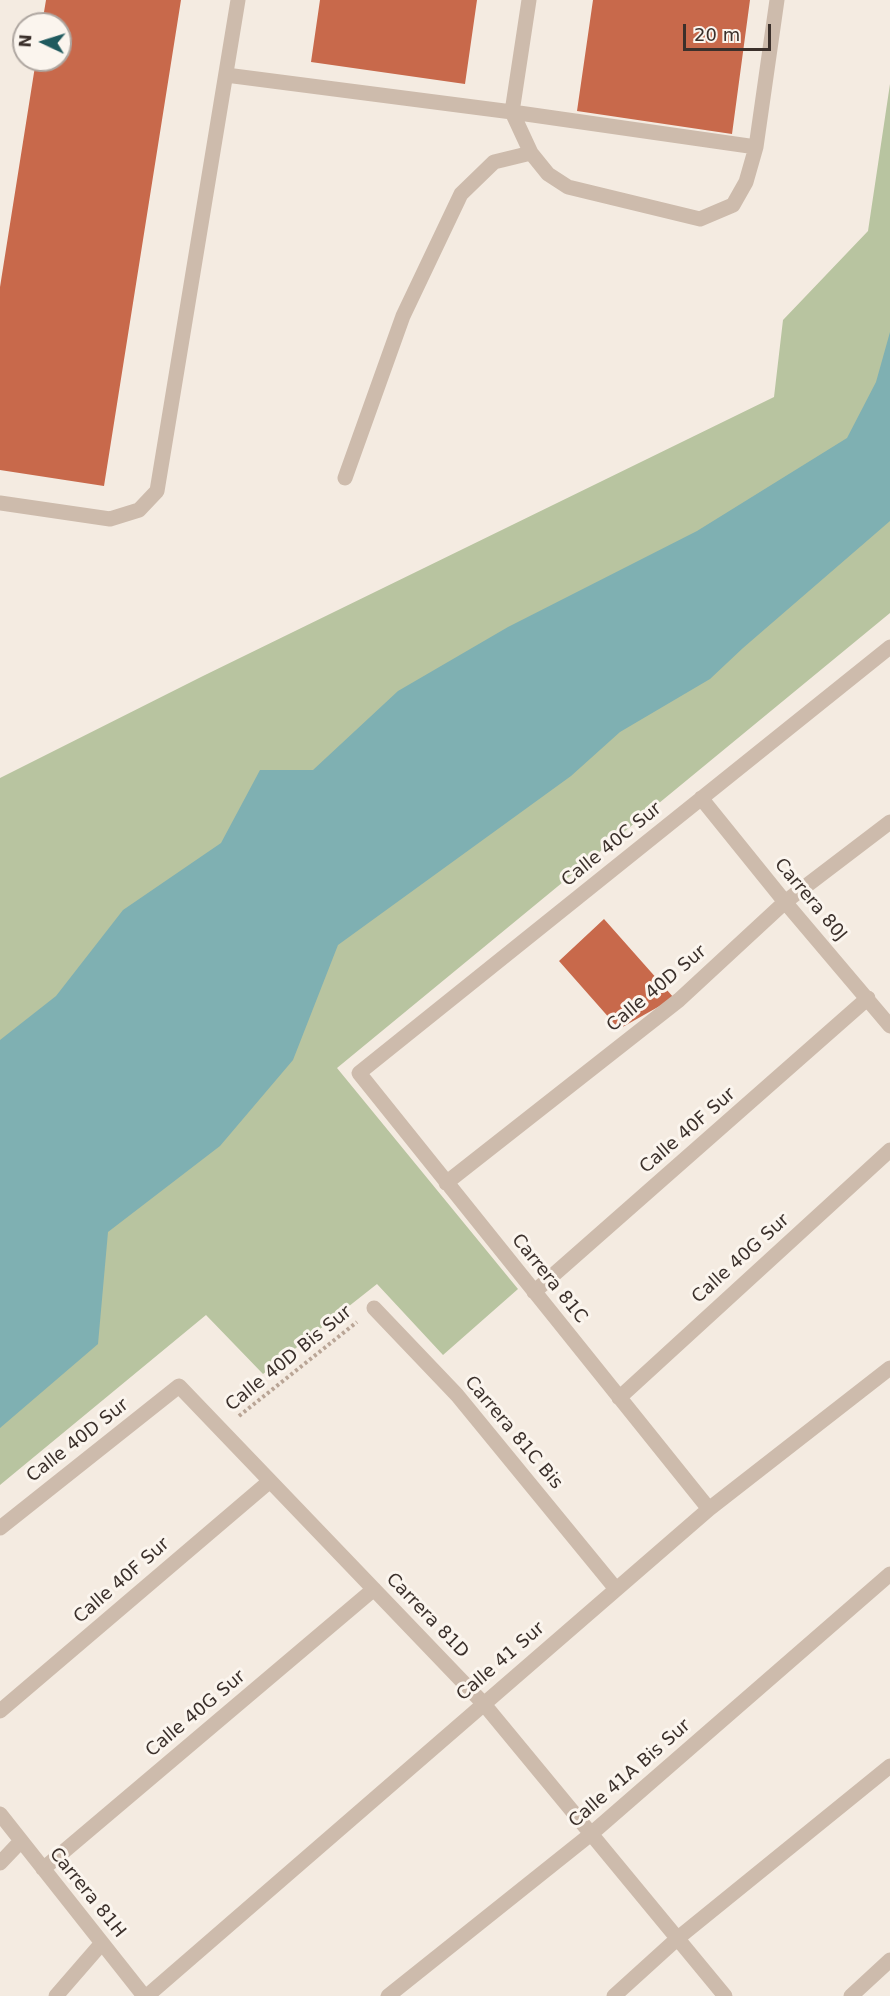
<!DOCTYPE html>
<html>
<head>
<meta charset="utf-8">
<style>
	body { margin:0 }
	#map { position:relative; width:890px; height:1996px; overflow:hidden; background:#f4ebe1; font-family:"DejaVu Sans",sans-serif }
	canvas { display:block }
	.north { position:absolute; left:12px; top:12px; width:60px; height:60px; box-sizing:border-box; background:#fbf5ee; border:2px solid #aea6a0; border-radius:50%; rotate:274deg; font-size:16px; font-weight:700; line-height:24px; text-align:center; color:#3b302b }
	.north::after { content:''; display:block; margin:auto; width:21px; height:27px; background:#1f5a5e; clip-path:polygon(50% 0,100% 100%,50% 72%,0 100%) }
	.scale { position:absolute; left:683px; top:24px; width:88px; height:27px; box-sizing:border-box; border:3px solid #3b302b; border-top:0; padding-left:8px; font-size:18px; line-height:21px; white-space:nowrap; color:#3b302b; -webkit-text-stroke:4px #fbf5ee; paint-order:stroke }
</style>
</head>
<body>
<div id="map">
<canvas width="890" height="1996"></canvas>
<div class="north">N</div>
<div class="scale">20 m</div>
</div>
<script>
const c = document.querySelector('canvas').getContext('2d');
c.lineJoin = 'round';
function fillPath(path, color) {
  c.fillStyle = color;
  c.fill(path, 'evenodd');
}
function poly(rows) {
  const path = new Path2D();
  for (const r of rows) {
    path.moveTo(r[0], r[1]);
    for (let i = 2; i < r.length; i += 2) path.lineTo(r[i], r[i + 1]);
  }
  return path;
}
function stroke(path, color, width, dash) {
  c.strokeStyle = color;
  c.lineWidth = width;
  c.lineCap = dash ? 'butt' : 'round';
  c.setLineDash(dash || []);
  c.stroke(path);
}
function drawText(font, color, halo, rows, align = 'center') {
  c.font = font + ' "DejaVu Sans",sans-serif';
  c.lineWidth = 6;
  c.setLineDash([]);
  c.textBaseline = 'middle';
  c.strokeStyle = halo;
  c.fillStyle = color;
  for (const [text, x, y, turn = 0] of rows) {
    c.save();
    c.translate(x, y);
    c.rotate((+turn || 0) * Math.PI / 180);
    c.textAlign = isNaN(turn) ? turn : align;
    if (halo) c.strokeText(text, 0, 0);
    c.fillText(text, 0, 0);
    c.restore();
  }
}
fillPath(poly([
	[890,84,890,613,337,1068,518,1289,443,1355,377,1284,263,1374,206,1315,0,1485,0,778,203,676,774,397,783,320,868,231]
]), '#b8c4a0');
fillPath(poly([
	[890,332,890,521,743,648,710,679,620,732,571,776,338,945,293,1060,220,1146,108,1232,98,1344,0,1428,0,1040,56,996,123,910,221,843,260,770,313,770,398,691,508,627,697,531,847,438,876,382]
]), '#7fb0b2');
fillPath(poly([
	[46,0,181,0,104,486,0,470,0,287,36,60,60,60,60,24,42,24],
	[320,0,477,0,465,84,311,62],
	[593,0,750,0,732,134,577,111],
	[604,919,674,998,619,1029,559,961]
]), '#c8694b');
stroke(poly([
	[239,1416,357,1322]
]), '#b9a596', 4, [3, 3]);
stroke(poly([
	[529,0,512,112,756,147],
	[226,75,512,112,531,153,548,174,568,187,700,219,733,205,746,182,756,147,777,0],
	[345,478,403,316,461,194,494,162,531,153],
	[0,503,110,519,139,510,157,491,238,0],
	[701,798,785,902,890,1026],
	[446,1183,679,1000,785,902,890,822],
	[534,1292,868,998],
	[374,1308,457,1395,616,1589],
	[619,1398,890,1150],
	[709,1509,359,1073,890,647],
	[0,1528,179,1386,483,1703,725,1996],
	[0,1711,270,1481],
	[0,1814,144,1996],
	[0,1863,21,1841],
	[43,1869,374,1589],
	[56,1996,102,1943],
	[147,1996,709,1509,890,1368],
	[388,1996,591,1834,890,1574],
	[614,1996,678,1938,890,1766],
	[851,1996,890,1960]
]), '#cdbbac', 15);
drawText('18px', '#3b302b', '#fbf5ee', [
	["Calle 40C Sur",612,845,-39],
	["Carrera 80J",810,900,50],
	["Calle 40D Sur",657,989,-40],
	["Calle 40F Sur",688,1131,-41],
	["Calle 40G Sur",741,1259,-42],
	["Carrera 81C",549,1279,51],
	["Calle 40D Bis Sur",289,1359,-39],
	["Carrera 81C Bis",513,1433,50],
	["Calle 40D Sur",78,1441,-38],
	["Calle 40F Sur",122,1581,-41],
	["Carrera 81D",427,1616,46],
	["Calle 41 Sur",501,1662,-41],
	["Calle 40G Sur",196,1714,-40],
	["Calle 41A Bis Sur",630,1774,-41],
	["Carrera 81H",87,1893,51]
]);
</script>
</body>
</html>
